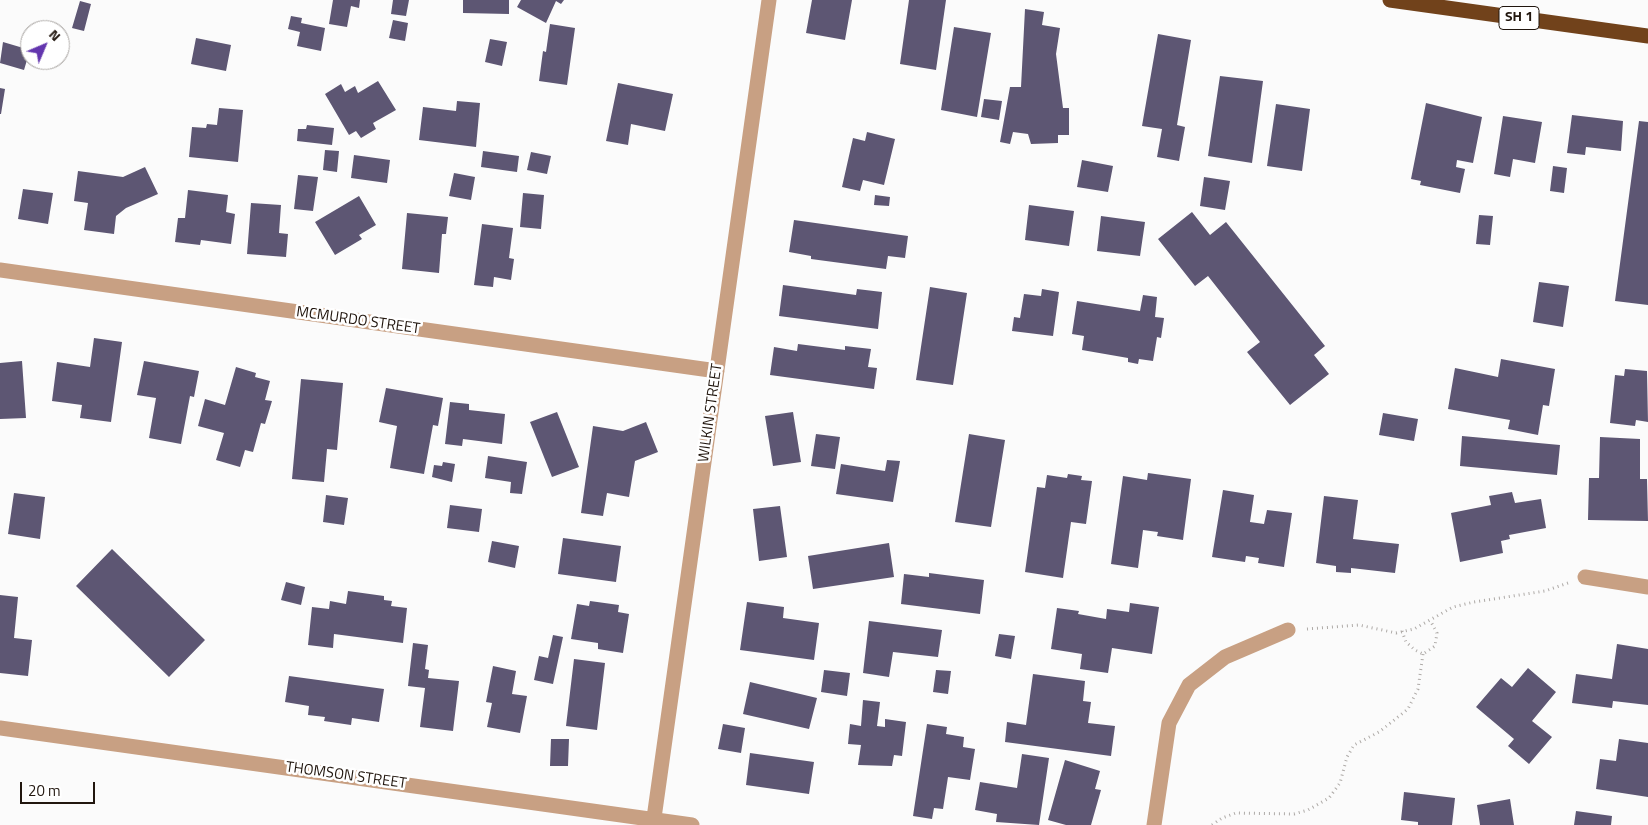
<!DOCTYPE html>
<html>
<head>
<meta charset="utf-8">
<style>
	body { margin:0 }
	#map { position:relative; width:1648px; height:825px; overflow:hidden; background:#fbfbfb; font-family:"Titillium Web",sans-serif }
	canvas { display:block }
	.north { position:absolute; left:20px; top:20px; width:50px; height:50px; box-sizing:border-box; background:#fff; border:1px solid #a6a29f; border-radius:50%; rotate:45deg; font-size:14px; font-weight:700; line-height:20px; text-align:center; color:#21160e }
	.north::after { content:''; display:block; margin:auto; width:18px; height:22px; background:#6336ae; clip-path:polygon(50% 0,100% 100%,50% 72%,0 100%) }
	.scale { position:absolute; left:20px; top:782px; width:75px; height:22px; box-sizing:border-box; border:2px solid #21160e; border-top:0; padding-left:6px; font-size:15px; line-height:18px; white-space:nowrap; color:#21160e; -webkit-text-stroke:4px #fff; paint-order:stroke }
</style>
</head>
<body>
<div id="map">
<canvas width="1648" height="825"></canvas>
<div class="north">N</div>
<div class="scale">20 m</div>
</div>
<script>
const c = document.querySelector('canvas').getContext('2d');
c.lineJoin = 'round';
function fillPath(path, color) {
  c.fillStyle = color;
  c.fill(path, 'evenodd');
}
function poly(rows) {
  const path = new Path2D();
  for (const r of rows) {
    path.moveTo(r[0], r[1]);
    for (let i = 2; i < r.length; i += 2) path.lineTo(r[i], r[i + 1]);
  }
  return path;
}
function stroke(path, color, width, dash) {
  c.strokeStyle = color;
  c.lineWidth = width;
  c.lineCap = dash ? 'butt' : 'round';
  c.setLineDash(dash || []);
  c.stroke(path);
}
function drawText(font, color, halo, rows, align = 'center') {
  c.font = font + ' "Titillium Web",sans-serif';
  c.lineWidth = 5;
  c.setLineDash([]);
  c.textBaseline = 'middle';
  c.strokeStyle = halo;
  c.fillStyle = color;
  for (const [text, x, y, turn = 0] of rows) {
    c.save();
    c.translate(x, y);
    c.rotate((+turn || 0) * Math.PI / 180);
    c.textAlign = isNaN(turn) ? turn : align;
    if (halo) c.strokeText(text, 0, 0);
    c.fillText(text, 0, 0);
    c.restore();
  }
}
fillPath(poly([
	[333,0,360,0,359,8,351,6,347,27,329,24],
	[393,0,409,0,406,16,391,14],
	[463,0,509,0,509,14,463,13],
	[521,0,564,0,561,4,556,1,546,23,517,7],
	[812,0,852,0,845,40,806,33],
	[909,0,946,0,936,70,900,64],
	[80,1,91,4,84,31,72,28],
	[1025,9,1044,12,1042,25,1060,28,1056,54,1063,108,1069,108,1069,135,1058,135,1058,143,1031,144,1028,134,1013,132,1010,144,1000,142,1010,87,1021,87],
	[291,16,302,18,301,23,325,28,321,51,297,46,300,32,288,29],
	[393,20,408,23,405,41,389,38],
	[550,24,575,28,567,85,539,81,543,51,546,52],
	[954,27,991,33,977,117,941,110],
	[1158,34,1191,40,1177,125,1185,127,1179,161,1157,157,1162,129,1142,126],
	[196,38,231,45,226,71,191,64],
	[490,39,507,42,502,66,485,62],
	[3,42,30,50,24,70,0,63],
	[1220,76,1263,81,1252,163,1208,156],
	[378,81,396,110,373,123,376,129,361,138,356,131,349,135,325,94,341,84,345,92,355,86,358,93],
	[618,83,673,94,665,131,631,124,628,145,606,141],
	[0,88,5,89,1,114,0,114],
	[984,99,1002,101,999,120,981,117],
	[457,101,480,103,476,147,419,140,423,107,456,111],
	[1426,103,1482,117,1473,163,1457,160,1456,167,1465,169,1460,193,1420,185,1421,181,1411,179],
	[1276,104,1310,109,1302,171,1267,166],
	[219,108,243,110,238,162,189,157,192,127,206,128,207,124,217,125],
	[1572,115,1623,121,1621,151,1586,147,1585,155,1567,153],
	[1503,116,1542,122,1535,163,1513,159,1510,177,1494,174],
	[1639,121,1648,122,1648,305,1615,301],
	[307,125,334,128,332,145,297,141,298,129,306,129],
	[867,132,895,139,884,185,863,180,860,191,842,187,853,138,865,141],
	[325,150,339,151,337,172,323,170],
	[483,151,519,156,517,172,481,167],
	[531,152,551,156,547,174,527,170],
	[354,155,390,160,387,183,351,178],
	[1082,160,1113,166,1108,192,1077,187],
	[1553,166,1567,168,1564,193,1550,191],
	[145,167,158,194,126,208,116,216,114,234,84,230,88,203,74,201,78,171,123,177],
	[454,173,475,177,471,200,449,196],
	[298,175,318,177,313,211,294,209],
	[1204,177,1230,181,1225,210,1200,206],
	[23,189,53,193,48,224,18,219],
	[188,190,228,195,226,212,235,214,231,244,201,240,200,245,175,242,178,218,185,218],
	[523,193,544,195,541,229,520,227],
	[875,195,890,197,889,206,874,205],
	[359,196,376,225,359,235,362,239,335,255,315,222],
	[251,203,281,205,279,233,288,234,286,257,247,254],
	[1029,205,1074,211,1069,246,1025,240],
	[1192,212,1210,235,1226,222,1325,346,1314,355,1329,374,1290,405,1247,352,1260,342,1208,276,1195,286,1158,239],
	[407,213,448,217,446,234,442,234,439,273,402,269],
	[1479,215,1493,216,1490,245,1476,244],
	[1101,216,1145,222,1140,256,1097,251],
	[794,220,908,236,905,258,888,256,886,269,811,259,811,256,789,252],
	[482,224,513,228,509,258,514,259,511,280,494,277,493,287,474,285],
	[1539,282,1569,286,1563,327,1533,322],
	[783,285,856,295,857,289,882,292,878,329,779,316],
	[930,287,967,293,953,385,916,380],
	[1042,289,1059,292,1053,336,1012,331,1014,317,1020,318,1024,294,1041,296],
	[1143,295,1157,297,1155,317,1164,318,1161,338,1157,337,1153,361,1139,359,1138,364,1128,362,1128,358,1082,350,1084,336,1072,334,1077,301,1140,311],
	[94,338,122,342,111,422,80,418,82,405,52,401,57,362,90,367],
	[798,344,845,350,845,346,871,349,868,367,877,368,874,389,770,375,774,347,797,351],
	[1501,359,1555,369,1549,406,1543,405,1538,435,1508,429,1510,420,1448,409,1455,368,1498,377],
	[22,361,26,418,0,419,0,363],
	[144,361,199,371,194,397,190,396,181,444,149,438,156,398,137,395],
	[236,367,256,373,255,377,270,381,265,400,272,401,265,424,261,423,253,452,245,450,240,467,216,460,224,433,198,426,205,399,225,405],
	[1625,369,1647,371,1648,422,1636,420,1635,426,1610,423,1615,375,1624,376],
	[301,379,343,383,337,450,327,449,324,482,292,479],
	[386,388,443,398,438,426,433,425,424,474,390,468,397,426,379,422],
	[450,402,469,404,469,410,505,414,502,444,463,439,462,446,445,444],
	[557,412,579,467,552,477,530,422],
	[793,412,801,462,773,466,765,416],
	[1383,413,1418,419,1414,441,1379,435],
	[646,422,658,452,635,461,629,497,607,493,603,516,581,513,593,426,623,431],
	[816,434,840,437,835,469,811,466],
	[969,434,1005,440,991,527,955,522],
	[1462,436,1560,445,1557,475,1460,466],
	[1600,437,1640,439,1640,479,1647,479,1648,521,1588,520,1589,478,1599,478],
	[488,456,527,462,522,494,510,493,511,482,485,478],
	[887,460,900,461,893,502,836,494,841,464,885,471],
	[443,462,455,464,452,482,432,477,434,465,442,466],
	[1148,473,1191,479,1183,540,1157,536,1158,532,1143,530,1138,568,1111,564,1123,476,1147,480],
	[1068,474,1082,476,1081,480,1092,481,1086,524,1071,522,1063,578,1025,572,1037,487,1045,488,1047,475,1067,478],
	[1223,490,1254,495,1250,522,1264,524,1267,510,1292,513,1284,567,1258,563,1259,558,1246,556,1245,562,1212,557],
	[1512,492,1515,503,1541,499,1546,528,1509,535,1510,539,1501,541,1503,553,1460,562,1451,513,1491,505,1489,496],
	[14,493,45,497,40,539,8,534],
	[326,495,348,498,344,525,323,522],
	[1324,496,1358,500,1353,539,1399,544,1395,573,1351,568,1351,573,1336,572,1336,566,1316,563],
	[450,505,482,509,479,532,447,528],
	[780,506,787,557,759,561,753,509],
	[563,538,621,546,616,582,558,574],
	[492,541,519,546,515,568,488,562],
	[889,543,894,577,813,589,808,556],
	[112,549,205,640,169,677,76,586],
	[929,573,984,580,980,614,901,604,904,574,929,577],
	[286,582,305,587,301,605,281,600],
	[348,591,384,596,384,600,392,601,391,606,407,608,403,643,334,634,333,648,308,645,312,607,329,609,330,601,346,604],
	[0,595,18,597,14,638,32,640,28,676,0,673],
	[590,601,619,605,618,612,629,614,623,653,598,649,598,643,571,639,577,604,589,606],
	[747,602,784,607,783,618,819,623,814,660,740,650],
	[1130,603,1159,607,1152,654,1112,648,1108,673,1080,669,1082,654,1051,649,1057,608,1079,611,1078,614,1106,619,1107,609,1129,612],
	[869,621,942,630,938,657,893,652,889,677,863,673],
	[999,634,1015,636,1011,659,995,656],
	[553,635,563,637,553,684,534,680,539,656,548,658],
	[413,643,428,645,425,669,429,670,428,678,459,681,453,731,420,727,425,688,408,686],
	[1617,644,1648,649,1648,705,1613,701,1612,708,1572,703,1576,674,1612,679],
	[574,659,605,663,597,730,566,726],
	[493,666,516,671,512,694,527,696,520,733,487,727,492,703,486,702],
	[1528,668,1556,692,1532,721,1552,737,1529,764,1508,746,1514,739,1476,707,1501,678,1512,687],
	[824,670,850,673,847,696,821,692],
	[936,670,951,671,948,694,933,692],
	[1033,674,1085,681,1083,701,1091,702,1088,723,1115,726,1111,756,1005,742,1007,722,1026,725],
	[289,676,384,689,379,722,352,718,351,725,324,721,325,717,308,715,309,706,285,702],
	[750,682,817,698,809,729,743,714],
	[863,700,880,702,877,726,885,727,885,719,906,722,902,756,894,755,892,766,858,765,861,745,848,744,850,724,861,726],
	[723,724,745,728,741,753,718,749],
	[927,724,947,727,946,734,964,737,963,747,975,749,970,780,948,777,943,809,934,808,932,819,913,816],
	[551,739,569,739,568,766,550,766],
	[1619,739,1648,743,1648,797,1596,789,1600,759,1616,761],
	[750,753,814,762,809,794,746,785],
	[1022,754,1049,758,1039,825,996,822,997,814,975,810,980,782,1017,788],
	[1065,760,1100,771,1095,789,1101,790,1091,825,1066,825,1048,820],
	[1404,792,1455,798,1452,825,1418,825,1418,822,1401,820],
	[1510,799,1514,825,1480,825,1477,805],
	[1576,811,1612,816,1611,825,1574,825]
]), '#5d5673');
stroke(poly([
	[1307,629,1359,625,1396,633,1414,629,1453,607,1474,602,1545,591,1568,583],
	[1402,631,1406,642,1415,650,1423,654,1435,646,1437,633,1430,620],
	[1212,825,1222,818,1236,813,1294,814,1308,810,1329,798,1340,783,1347,757,1354,745,1379,732,1408,709,1418,689,1423,654]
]), '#aeaaa7', 3, [1, 4]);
stroke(poly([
	[0,270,717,371],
	[1585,577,1648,587],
	[0,728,692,825],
	[653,825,769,0],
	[1154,825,1169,723,1189,685,1225,657,1288,630]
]), '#c8a083', 15);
stroke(poly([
	[1390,0,1648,36]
]), '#71421b', 15);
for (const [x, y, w] of [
	[1519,18,40]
]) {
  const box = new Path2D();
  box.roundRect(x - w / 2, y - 11.5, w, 23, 4);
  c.fillStyle = '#fff';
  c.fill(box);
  stroke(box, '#21160e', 1);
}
drawText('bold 14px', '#21160e', null, [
	["SH 1",1519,18]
]);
drawText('15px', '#21160e', '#fff', [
	["MCMURDO STREET",358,321,8],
	["WILKIN STREET",711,413,-82],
	["THOMSON STREET",346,776,8]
]);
</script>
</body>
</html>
